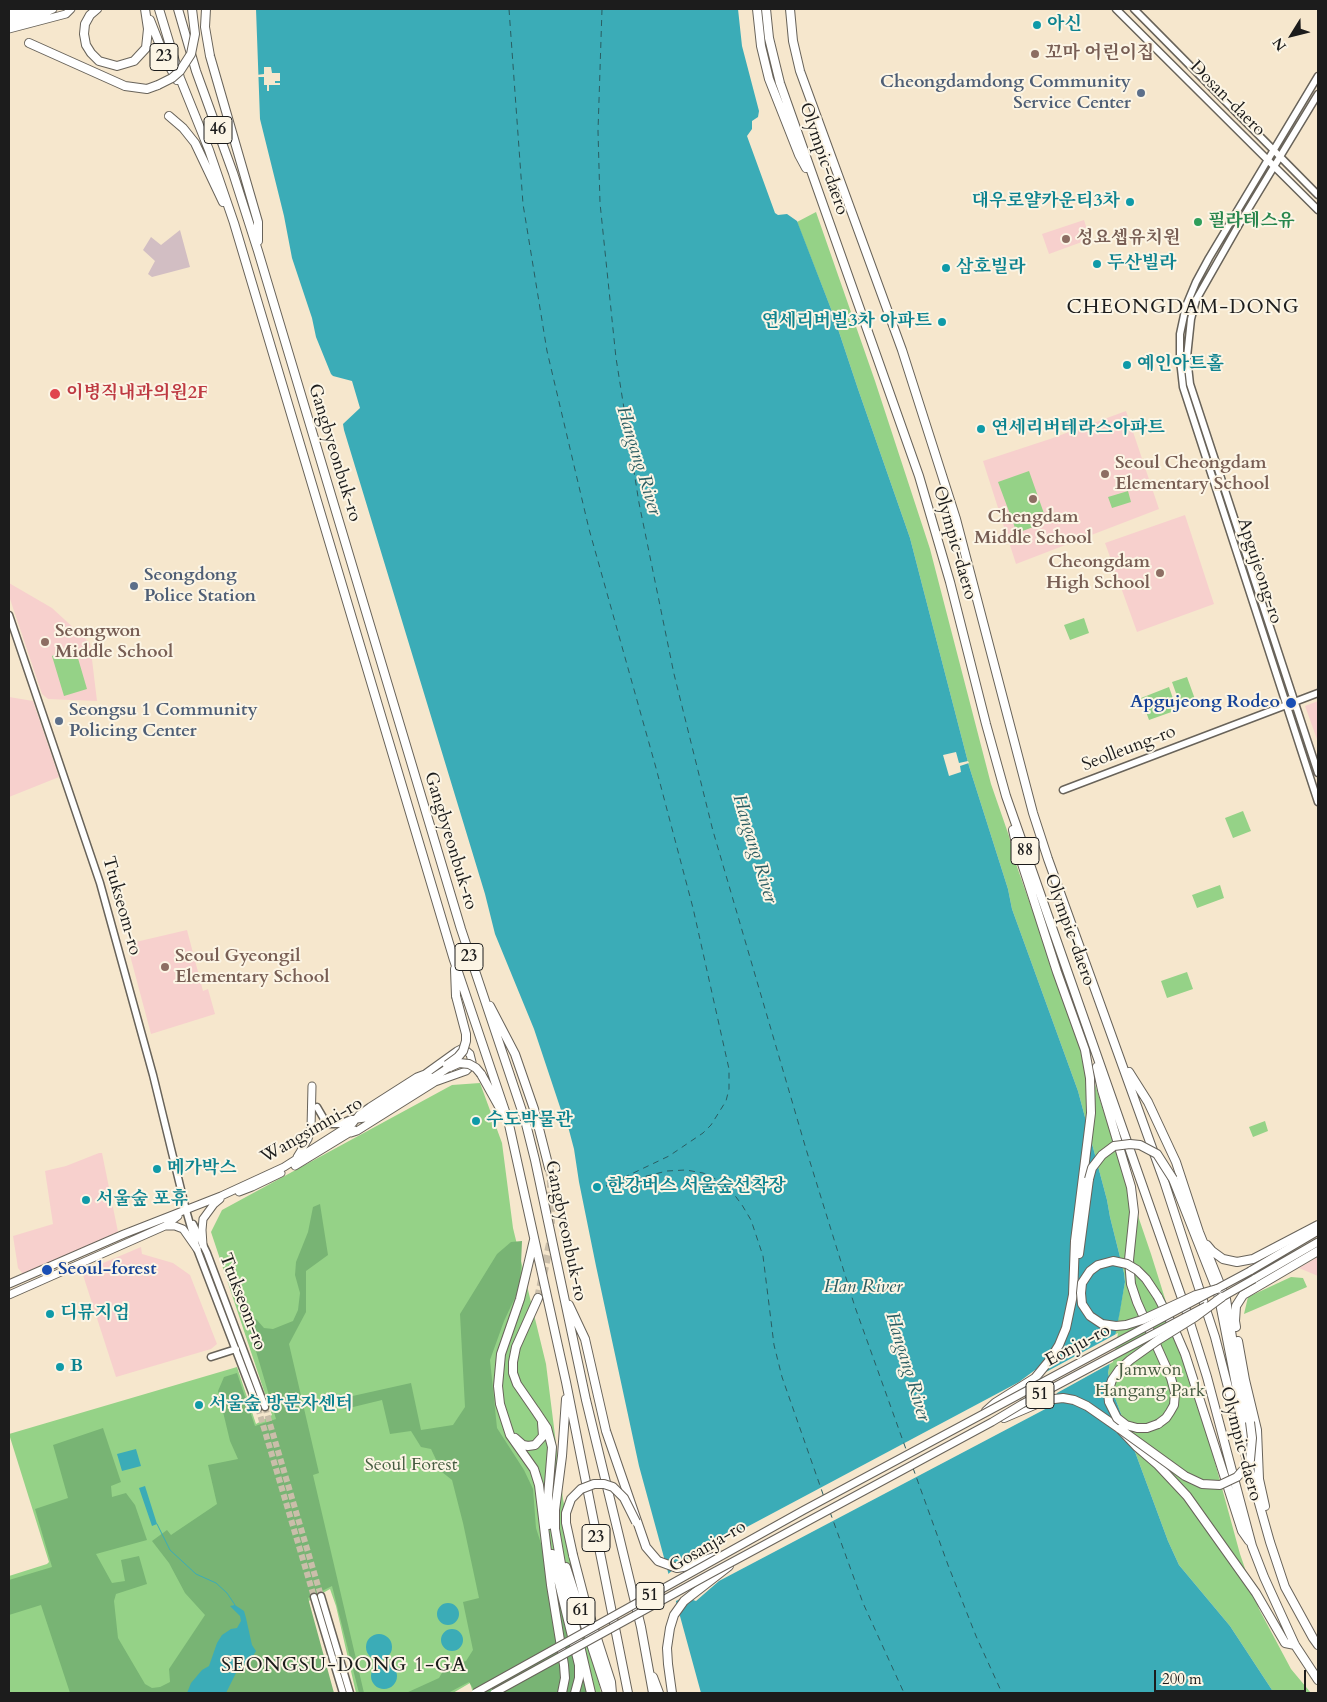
<!DOCTYPE html>
<html>
<head>
<meta charset="utf-8">
<style>
	body { margin:0 }
	#map { position:relative; width:1327px; height:1702px; overflow:hidden; background:#f6e7cd; font-family:Cardo,serif }
	canvas { display:block }
	.frame { position:absolute; inset:0; border:10px solid #1c1c1c; pointer-events:none }
	.north { position:absolute; left:1267px; top:10px; width:50px; height:50px; -webkit-text-stroke:4px #fcf5e5; paint-order:stroke; rotate:234deg; font-size:14px; font-weight:700; line-height:20px; text-align:center; color:#1c1c1c }
	.north::after { content:''; display:block; margin:auto; width:18px; height:22px; background:#1c1c1c; clip-path:polygon(50% 0,100% 100%,50% 72%,0 100%) }
	.scale { position:absolute; left:1154px; top:1670px; width:152px; height:22px; box-sizing:border-box; border:2px solid #1c1c1c; border-top:0; padding-left:6px; font-size:15px; line-height:18px; white-space:nowrap; color:#1c1c1c; -webkit-text-stroke:4px #fcf5e5; paint-order:stroke }
</style>
</head>
<body>
<div id="map">
<canvas width="1327" height="1702"></canvas>
<div class="frame"></div>
<div class="north">N</div>
<div class="scale">200 m</div>
</div>
<script>
const c = document.querySelector('canvas').getContext('2d');
c.lineJoin = 'round';
function fillPath(path, color) {
  c.fillStyle = color;
  c.fill(path, 'evenodd');
}
function poly(rows) {
  const path = new Path2D();
  for (const r of rows) {
    if (r.length === 3) {
      path.moveTo(r[0] + r[2], r[1]);
      path.arc(r[0], r[1], r[2], 0, 2 * Math.PI);
      continue;
    }
    path.moveTo(r[0], r[1]);
    for (let i = 2; i < r.length; i += 2) path.lineTo(r[i], r[i + 1]);
  }
  return path;
}
function stroke(path, color, width, dash) {
  c.strokeStyle = color;
  c.lineWidth = width;
  c.lineCap = dash ? 'butt' : 'round';
  c.setLineDash(dash || []);
  c.stroke(path);
}
function drawText(font, color, halo, rows, align = 'center') {
  c.font = font + ' Cardo,"Noto Serif KR",serif';
  c.lineWidth = 4;
  c.setLineDash([]);
  c.textBaseline = 'middle';
  c.strokeStyle = halo;
  c.fillStyle = color;
  for (const [text, x, y, turn = 0] of rows) {
    c.save();
    c.translate(x, y);
    c.rotate((+turn || 0) * Math.PI / 180);
    c.textAlign = isNaN(turn) ? turn : align;
    if (halo) c.strokeText(text, 0, 0);
    c.fillText(text, 0, 0);
    c.restore();
  }
}
fillPath(poly([
	[1084,220,1090,239,1049,254,1042,234],
	[1126,411,1159,509,1016,564,983,461,1050,439],
	[1185,515,1214,604,1137,632,1105,543],
	[9,583,52,608,90,643,97,701,48,699,42,694,9,596],
	[9,697,33,701,59,777,9,797],
	[1318,701,1318,742,1305,706],
	[187,930,203,991,208,989,215,1014,151,1034,127,944],
	[99,1153,102,1153,118,1232,23,1274,18,1268,13,1236,53,1224,45,1171,66,1166],
	[141,1247,142,1254,173,1263,190,1275,217,1344,211,1349,116,1377,82,1272],
	[1318,1257,1318,1276,1299,1268]
]), '#f7d0cd');
fillPath(poly([
	[180,230,190,267,152,277,148,274,155,261,143,250,151,237,161,245]
]), '#d2bec3');
fillPath(poly([
	[816,212,875,381,930,549,991,784,1009,836,1015,861,1061,992,1094,1081,1119,1160,1151,1254,1205,1426,1240,1554,1259,1609,1291,1669,1311,1693,1274,1693,1230,1626,1179,1565,1168,1541,1114,1395,1108,1373,1125,1282,1124,1273,1110,1217,1107,1200,1078,1091,1012,909,1008,889,969,766,910,538,858,389,833,314,797,222],
	[1029,471,1047,522,1017,533,998,482],
	[1128,491,1131,502,1112,508,1108,497],
	[1084,618,1089,633,1070,640,1064,625],
	[75,648,87,689,64,696,52,656],
	[1187,677,1196,702,1181,707,1172,682],
	[1169,687,1177,710,1149,720,1141,698],
	[1243,811,1251,831,1233,838,1225,818],
	[1220,885,1224,898,1197,908,1192,895],
	[1187,972,1193,989,1167,998,1161,981],
	[480,1083,502,1143,513,1228,546,1364,563,1499,601,1693,473,1693,470,1683,453,1693,356,1693,336,1606,330,1589,307,1602,332,1693,9,1693,9,1576,47,1564,49,1562,9,1434,237,1367,256,1424,272,1415,211,1232,222,1210,452,1085],
	[1265,1121,1268,1131,1253,1137,1249,1127],
	[1291,1277,1303,1278,1307,1287,1244,1314,1248,1297]
]), '#95d287');
fillPath(poly([
	[320,1204,328,1255,306,1271,306,1312,289,1344,319,1473,313,1475,364,1693,359,1693,332,1586,308,1598,334,1693,70,1693,41,1605,9,1615,9,1580,52,1567,35,1509,68,1498,53,1445,103,1428,121,1482,111,1486,112,1497,126,1493,135,1505,147,1540,96,1554,112,1583,125,1581,121,1560,139,1556,147,1584,116,1594,114,1601,118,1638,145,1684,152,1688,160,1687,170,1682,169,1669,205,1615,185,1593,169,1563,152,1541,167,1530,171,1535,217,1504,208,1465,238,1459,230,1441,218,1391,224,1377,237,1373,255,1426,276,1419,248,1324,256,1319,264,1328,273,1329,293,1321,298,1310,300,1293,295,1275,296,1262,308,1232,313,1207],
	[522,1241,520,1287,504,1321,490,1360,497,1428,524,1470,533,1489,536,1528,585,1683,586,1693,476,1693,469,1682,448,1693,406,1693,439,1678,446,1666,466,1661,473,1650,463,1602,479,1598,463,1523,452,1480,442,1472,431,1449,421,1447,411,1431,390,1434,382,1400,345,1409,339,1399,411,1383,421,1430,453,1425,465,1407,460,1314,497,1254,511,1242]
]), '#78b474');
fillPath(poly([
	[256,9,738,9,742,46,759,111,758,117,752,121,752,129,747,136,775,213,778,215,787,214,797,221,833,314,858,389,910,538,969,766,1008,889,1012,909,1078,1091,1107,1200,1110,1217,1124,1273,1125,1282,1120,1311,1108,1373,1114,1395,1168,1541,1179,1565,1230,1626,1274,1693,701,1693,639,1466,596,1266,579,1182,574,1149,565,1115,562,1113,534,1029,495,934,485,894,344,430,343,424,360,408,352,381,333,376,331,374,316,337,312,318,292,258,284,216,260,119],
	[136,1449,141,1466,122,1471,117,1454],
	[145,1486,157,1524,152,1526,139,1488],
	[448,1614,11],
	[235,1605,244,1611,246,1618,252,1645,256,1651,253,1656,237,1671,226,1693,187,1693,191,1683,202,1670,209,1666,217,1643,222,1635,231,1629,237,1628,241,1621,240,1616,230,1606],
	[452,1640,11],
	[379,1647,13],
	[384,1676,13]
]), '#3bacb7');
fillPath(poly([
	[264,67,271,67,272,73,280,73,280,81,275,81,275,83,280,83,280,85,269,85,269,91,267,91,267,85,264,85,264,77,257,77,256,75,264,74],
	[956,752,959,763,968,761,969,763,960,766,961,772,949,776,943,755],
	[1118,1333,1113,1362,1057,1393,1051,1406,719,1581,696,1601,684,1597,674,1602,666,1576,683,1561,1019,1382,1035,1370,1046,1372]
]), '#f6e7cd');
stroke(poly([
	[157,1524,170,1550,196,1574,216,1583,227,1593,235,1605]
]), '#3bacb7', 1);
stroke(poly([
	[509,9,523,204,547,351,589,529,656,768,693,908,729,1069,729,1089,726,1101,711,1125,703,1133,669,1156,606,1186,667,1171,686,1170,703,1173,720,1181,730,1189,742,1205,751,1220,763,1256,774,1345,782,1377,824,1497],
	[602,9,598,131,600,203,616,358,639,503,674,674,713,831,806,1149,855,1307,907,1452],
	[913,1468,948,1565,976,1636,1002,1693],
	[830,1512,863,1603,904,1693]
]), '#2a5d62', 1, [6, 5]);
stroke(poly([
	[265,1407,321,1596],
	[258,1408,314,1597]
]), '#cabeaa', 6, [6, 3]);
stroke(poly([
	[549,1168,551,1183,551,1227],
	[538,1298,551,1239]
]), '#cabeaa', 8, [8, 4]);
const secondary = poly([
	[1116,9,1318,210],
	[1134,9,1318,195],
	[1318,76,1209,258,1196,282,1186,306,1180,334,1180,360,1183,387,1318,802],
	[1318,94,1241,221,1196,300,1191,319,1187,357,1190,384,1318,773],
	[9,615,100,883,153,1075,186,1210,197,1249,258,1408],
	[1063,790,1318,693],
	[317,1107,324,1119,331,1124,340,1124,351,1119,357,1119],
	[193,1224,207,1253,265,1407],
	[211,1357,236,1349],
	[321,1596,350,1693],
	[314,1597,343,1693]
]);
const primary = poly([
	[9,12,25,9],
	[9,17,40,11],
	[9,24,38,16,53,9],
	[9,29,66,14,71,9],
	[428,1081,448,1068],
	[357,1119,365,1118,430,1077],
	[297,1157,308,1139,311,1128,312,1086],
	[295,1166,354,1130],
	[239,1192,252,1187,281,1173],
	[165,1226,175,1226,183,1229,197,1249],
	[203,1245,202,1230,203,1219,214,1204,220,1199],
	[1250,1271,1318,1231],
	[1254,1279,1318,1242],
	[9,1284,124,1234,221,1196,284,1167,353,1123,359,1115,370,1107,417,1077,425,1074,457,1051,463,1048,470,1054,472,1062,471,1066,466,1071,435,1082,357,1131,351,1133],
	[9,1295,165,1226,178,1216]
]);
const highway = poly([
	[97,9,90,15,85,24,84,34,86,45,91,53,99,61,117,66,134,61,146,48,148,29,145,9],
	[159,9,180,78,209,150,234,223,454,960,508,1120,566,1382,628,1693],
	[178,9,196,71,233,173,258,251,461,929,525,1120,535,1160,586,1400,641,1627,653,1693],
	[206,9,205,27,210,56,258,222,258,241],
	[757,9,761,46,769,79,799,155,806,168],
	[766,9,769,38,780,83,919,476,950,582,986,724,1006,796,1186,1310,1207,1377,1252,1546,1264,1577,1295,1645,1318,1680],
	[790,9,793,41,800,71,902,350,956,519,1033,813,1048,859,1164,1181,1194,1273,1215,1337,1246,1457,1270,1542,1285,1587,1313,1638,1318,1645],
	[150,20,165,58,177,80],
	[29,43,125,86,147,89,158,85],
	[169,116,183,128,195,143,223,202],
	[1013,830,1017,848,1057,972,1085,1050,1090,1078,1091,1113,1075,1241,1073,1295],
	[455,969,456,996],
	[490,1006,515,1054,534,1109,549,1168],
	[1097,1067,1102,1090,1131,1187,1134,1212,1129,1260,1131,1284,1137,1302,1171,1378,1175,1393,1174,1405,1170,1412,1166,1418,1158,1424],
	[1129,1072,1148,1102,1176,1162,1199,1232,1226,1299,1237,1369,1250,1422],
	[481,1074,501,1110],
	[1173,1179,1218,1293,1243,1420,1244,1435],
	[534,1240,520,1299,501,1354,498,1386,500,1404,510,1435,534,1469,539,1485,551,1585,564,1665,565,1678,562,1693],
	[1207,1245,1212,1251,1223,1259,1237,1262,1253,1259,1318,1225],
	[1079,1254,1089,1179],
	[1158,1297,1173,1326,1185,1354,1242,1531,1249,1541],
	[569,1305,585,1339,606,1431,646,1547,658,1561,677,1568,689,1566,719,1555],
	[1236,1327,1235,1321,1236,1306,1243,1295,1318,1251],
	[1238,1341,1245,1380,1257,1430,1259,1479,1265,1506],
	[566,1399,562,1456,555,1510,555,1529,561,1564,591,1693],
	[535,1410,547,1428,552,1447,548,1496,549,1525],
	[986,1411,995,1403,1035,1378,1049,1361,1059,1345,1066,1328,1074,1290],
	[537,1413,517,1384,513,1373,513,1362,516,1347,538,1298],
	[1004,1418,1046,1400,1063,1398,1074,1400,1087,1406,1120,1429,1137,1447,1158,1465,1187,1496,1256,1593,1285,1643,1295,1645],
	[515,1438,523,1445,528,1446,535,1445,543,1436,542,1423],
	[552,1554,579,1665,579,1678,575,1693],
	[573,1555,585,1601,611,1682,612,1693],
	[566,1567,607,1693],
	[653,1677,659,1693],
	[672,1693,668,1664,667,1648,670,1628,674,1615,684,1601,729,1566]
]);
stroke(secondary, '#68635a', 9);
stroke(primary, '#68635a', 9);
stroke(highway, '#68635a', 10);
stroke(secondary, '#fff', 6);
stroke(primary, '#fff', 7);
stroke(highway, '#fff', 8);
const primaryBridge = poly([
	[1217,1300,1254,1279],
	[475,1693,804,1510,1250,1271],
	[494,1693,710,1574,992,1422,1022,1404,1206,1306]
]);
const highwayBridge = poly([
	[158,85,172,78,180,71,191,54,195,34,192,9],
	[447,1065,458,1057,463,1051,466,1041,466,1034,456,996],
	[450,1067,459,1063,469,1064,476,1068,481,1074],
	[1089,1179,1092,1168,1102,1155,1114,1146,1130,1144,1140,1145,1157,1154,1173,1179],
	[1158,1297,1146,1279,1137,1270,1127,1264,1113,1261,1098,1265,1090,1271,1082,1283,1081,1293,1082,1304,1090,1316,1102,1324,1116,1326,1126,1325,1142,1320,1196,1295,1217,1289],
	[1158,1424,1147,1428,1137,1428,1126,1425,1117,1418,1109,1402,1108,1392,1112,1380,1119,1370,1130,1360,1158,1340,1195,1317,1222,1297],
	[1120,1429,1185,1476,1202,1484,1220,1485,1237,1477,1244,1469,1250,1460,1252,1438,1250,1422],
	[573,1555,566,1523,566,1513,571,1499,581,1489,594,1484,604,1484,613,1487,624,1498,636,1522]
]);
stroke(primaryBridge, '#68635a', 9, []);
stroke(highwayBridge, '#68635a', 10, []);
stroke(primaryBridge, '#fff', 7);
stroke(highwayBridge, '#fff', 8);
for (const [x, y, r, color] of [
	[1037,25,5,"#0f9aa8"],
	[1035,54,5,"#8d6e63"],
	[1141,93,5,"#5c6f8a"],
	[1130,202,5,"#0f9aa8"],
	[1198,222,5,"#2e9e5b"],
	[1066,239,5,"#8d6e63"],
	[1097,264,5,"#0f9aa8"],
	[946,268,5,"#0f9aa8"],
	[942,322,5,"#0f9aa8"],
	[1127,365,5,"#0f9aa8"],
	[55,394,6,"#e0444e"],
	[981,429,5,"#0f9aa8"],
	[1105,474,5,"#8d6e63"],
	[1033,499,5,"#8d6e63"],
	[1160,573,5,"#8d6e63"],
	[134,586,5,"#5c6f8a"],
	[45,642,5,"#8d6e63"],
	[1291,703,6,"#1a4fb4"],
	[59,721,5,"#5c6f8a"],
	[165,967,5,"#8d6e63"],
	[476,1121,5,"#0f9aa8"],
	[157,1169,5,"#0f9aa8"],
	[597,1187,5,"#0f9aa8"],
	[86,1200,5,"#0f9aa8"],
	[47,1270,6,"#1a4fb4"],
	[50,1314,5,"#0f9aa8"],
	[60,1367,5,"#0f9aa8"],
	[199,1405,5,"#0f9aa8"]
]) {
  const dot = new Path2D();
  dot.arc(x, y, r, 0, 2 * Math.PI);
  c.fillStyle = color;
  c.fill(dot);
  stroke(dot, '#fcf5e5', 2);
}
for (const [x, y, w] of [
	[164,57,28],
	[218,130,28],
	[1025,851,28],
	[469,957,28],
	[1040,1395,28],
	[596,1538,28],
	[650,1596,28],
	[581,1611,28]
]) {
  const box = new Path2D();
  box.roundRect(x - w / 2, y - 13.5, w, 27, 4);
  c.fillStyle = '#fcf5e5';
  c.fill(box);
  stroke(box, '#1c1c1c', 1);
}
drawText('bold 16px', '#1c1c1c', null, [
	["23",164,57],
	["46",218,130],
	["88",1025,851],
	["23",469,957],
	["51",1040,1395],
	["23",596,1538],
	["51",650,1596],
	["61",581,1611]
]);
drawText('bold 18px', '#0d838f', '#fcf5e5', [
	["아신",1047,25],
	["대우로얄카운티3차",1120,202,"right"],
	["두산빌라",1107,264],
	["삼호빌라",956,268],
	["연세리버빌3차 아파트",932,322,"right"],
	["예인아트홀",1137,365],
	["연세리버테라스아파트",991,429],
	["수도박물관",486,1121],
	["메가박스",167,1169],
	["한강버스 서울숲선착장",607,1187],
	["서울숲 포휴",96,1200],
	["디뮤지엄",60,1314],
	["B",70,1367],
	["서울숲 방문자센터",209,1405]
], 'left');
drawText('bold 18px', '#785e54', '#fcf5e5', [
	["꼬마 어린이집",1045,54],
	["성요셉유치원",1076,239],
	["Seoul Cheongdam",1115,464],
	["Elementary School",1115,485],
	["Chengdam",1033,518,"center"],
	["Middle School",1033,539,"center"],
	["Cheongdam",1150,563,"right"],
	["High School",1150,584,"right"],
	["Seongwon",55,632],
	["Middle School",55,653],
	["Seoul Gyeongil",175,957],
	["Elementary School",175,978]
], 'left');
drawText('bold 18px', '#4e5e75', '#fcf5e5', [
	["Cheongdamdong Community",1131,83,"right"],
	["Service Center",1131,104,"right"],
	["Seongdong",144,576],
	["Police Station",144,597],
	["Seongsu 1 Community",69,711],
	["Policing Center",69,732]
], 'left');
drawText('18px', '#1c1c1c', '#fcf5e5', [
	["Dosan-daero",1227,99,45],
	["Olympic-daero",823,159,71],
	["Gangbyeonbuk-ro",334,453,73],
	["Olympic-daero",954,543,74],
	["Apgujeong-ro",1259,571,72],
	["Seolleung-ro",1129,749,-21],
	["Gangbyeonbuk-ro",450,841,73],
	["Ttukseom-ro",121,906,74],
	["Olympic-daero",1069,930,70],
	["Wangsimni-ro",312,1131,-30],
	["Gangbyeonbuk-ro",565,1231,78],
	["Ttukseom-ro",242,1302,69],
	["Eonju-ro",1078,1346,-28],
	["Olympic-daero",1240,1444,75],
	["Gosanja-ro",708,1547,-30]
]);
drawText('bold 18px', '#27864d', '#fcf5e5', [
	["필라테스유",1208,222]
], 'left');
drawText('bold 18px', '#be3a42', '#fcf5e5', [
	["이병직내과의원2F",66,394]
], 'left');
drawText('bold 18px', '#164399', '#fcf5e5', [
	["Apgujeong Rodeo",1280,703],
	["Seoul-forest",58,1270,"left"]
], 'right');
drawText('18px', '#465c41', '#fcf5e5', [
	["Jamwon",1150,1371],
	["Hangang Park",1150,1392],
	["Seoul Forest",411,1466]
]);
drawText('italic 19px', '#2a5d62', '#fcf5e5', [
	["Hangang River",638,461,73],
	["Hangang River",754,849,73],
	["Han River",863,1288],
	["Hangang River",907,1367,73]
]);
c.letterSpacing = '1px';
drawText('20px', '#1c1c1c', '#fcf5e5', [
	["CHEONGDAM-DONG",1183,308],
	["SEONGSU-DONG 1-GA",344,1666]
]);
c.letterSpacing = '0px';
</script>
</body>
</html>
